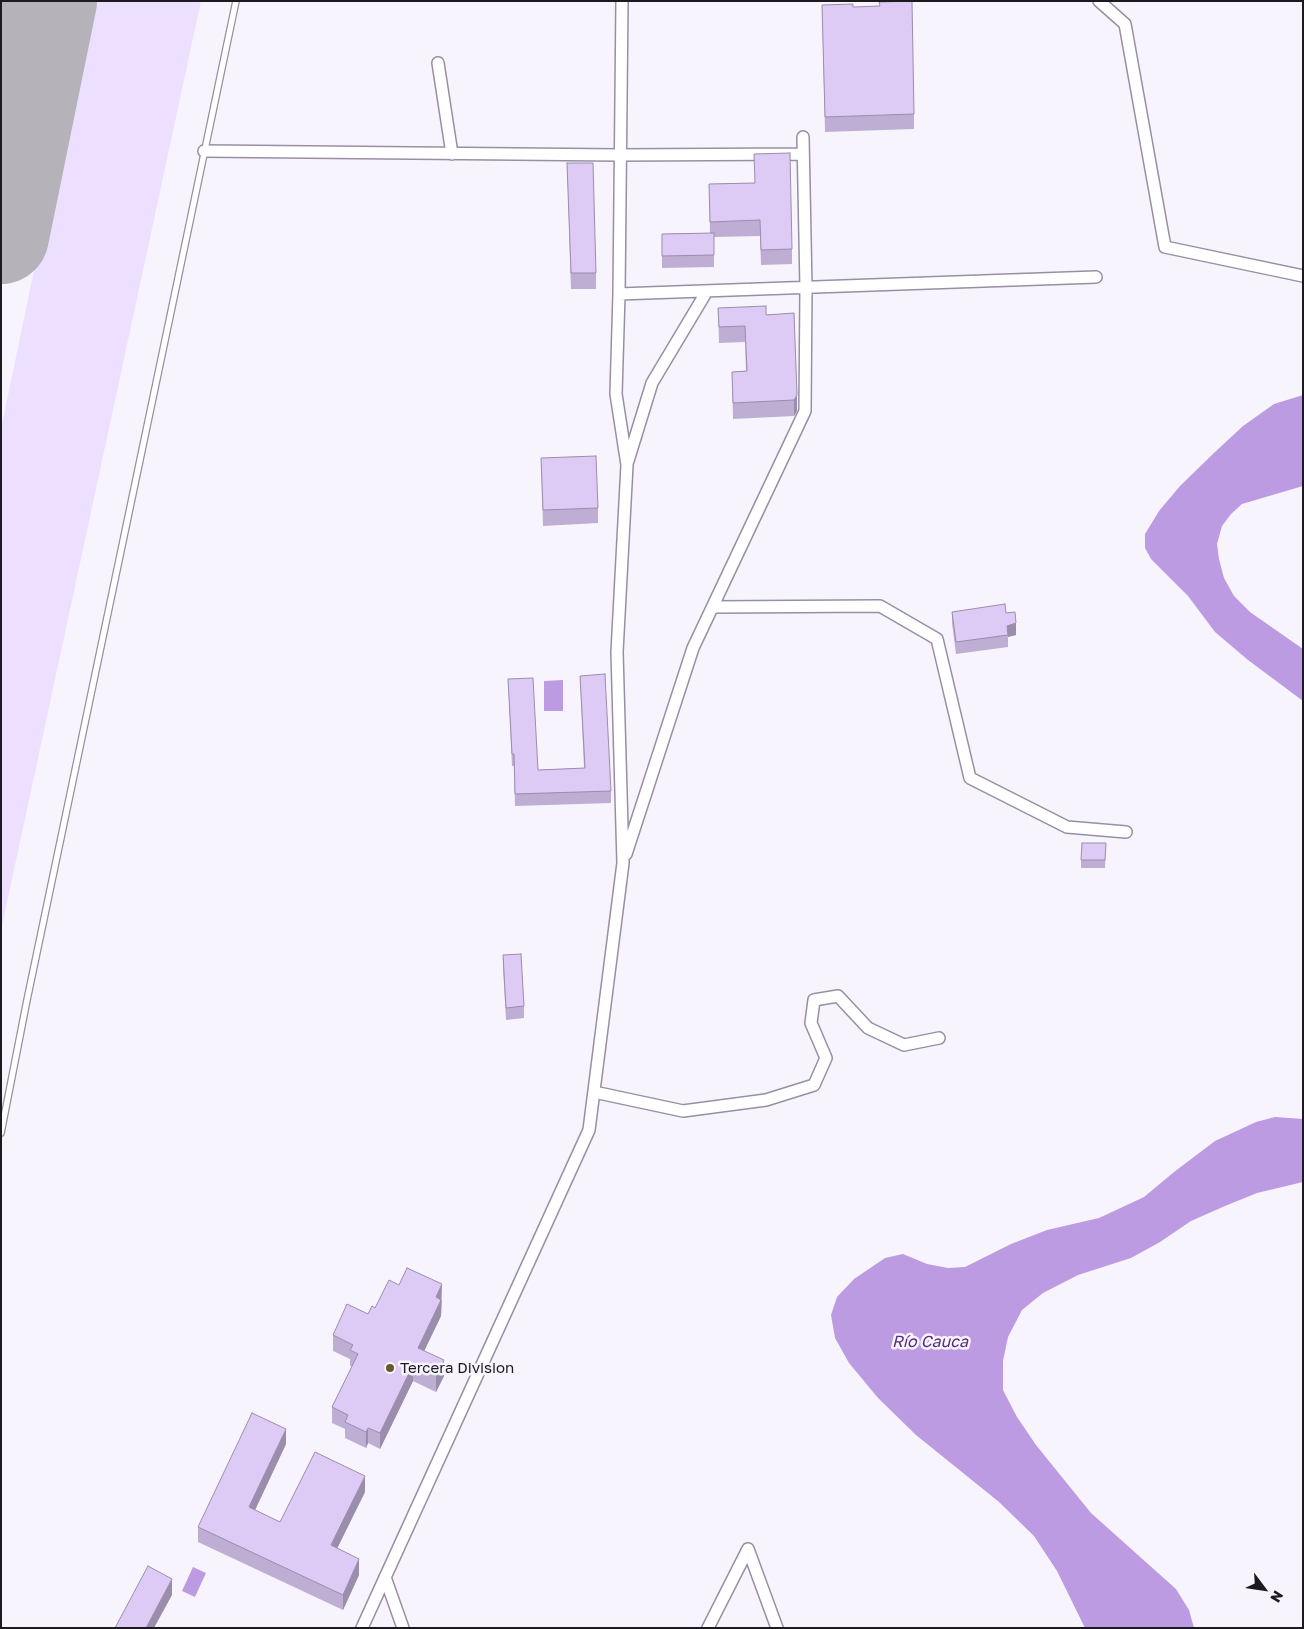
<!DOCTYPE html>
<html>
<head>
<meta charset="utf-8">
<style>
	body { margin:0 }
	#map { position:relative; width:1304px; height:1629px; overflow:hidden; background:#f8f4fe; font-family:"Golos Text",sans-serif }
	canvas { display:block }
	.frame { position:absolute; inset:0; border:2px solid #1c1921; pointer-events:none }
	.north { position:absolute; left:1239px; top:1564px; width:50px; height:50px; -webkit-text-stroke:4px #f8f4fe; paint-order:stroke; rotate:121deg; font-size:14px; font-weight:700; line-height:20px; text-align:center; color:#1c1921 }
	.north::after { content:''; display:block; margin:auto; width:18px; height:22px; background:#1c1921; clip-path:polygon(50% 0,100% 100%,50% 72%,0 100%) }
</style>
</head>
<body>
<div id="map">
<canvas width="1304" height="1629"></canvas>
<div class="frame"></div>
<div class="north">N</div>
</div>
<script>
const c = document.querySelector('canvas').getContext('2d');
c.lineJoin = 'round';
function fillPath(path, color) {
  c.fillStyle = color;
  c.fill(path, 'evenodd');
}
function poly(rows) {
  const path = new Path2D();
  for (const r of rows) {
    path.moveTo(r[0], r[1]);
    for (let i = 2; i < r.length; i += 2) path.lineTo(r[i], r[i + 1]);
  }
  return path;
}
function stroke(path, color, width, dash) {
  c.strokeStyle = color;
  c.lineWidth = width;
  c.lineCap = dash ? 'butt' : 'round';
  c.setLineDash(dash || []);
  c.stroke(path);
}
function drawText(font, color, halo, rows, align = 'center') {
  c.font = font + ' "Golos Text",sans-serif';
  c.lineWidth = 5;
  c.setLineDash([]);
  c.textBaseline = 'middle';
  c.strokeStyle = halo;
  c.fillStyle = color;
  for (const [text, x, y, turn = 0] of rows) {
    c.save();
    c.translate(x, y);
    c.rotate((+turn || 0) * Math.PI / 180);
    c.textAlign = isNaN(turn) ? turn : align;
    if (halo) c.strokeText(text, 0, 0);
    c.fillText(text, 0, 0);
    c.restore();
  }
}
fillPath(poly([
	[90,1,201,1,1,930,1,429]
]), '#eddfff');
fillPath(poly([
	[1303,395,1303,486,1242,504,1231,514,1222,526,1217,544,1219,559,1224,578,1234,596,1250,612,1303,649,1303,701,1248,660,1215,632,1188,596,1151,559,1145,548,1145,534,1159,511,1180,486,1215,452,1243,426,1274,404],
	[563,680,563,711,544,711,544,681],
	[1275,1117,1303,1119,1303,1182,1257,1193,1225,1206,1191,1221,1160,1242,1131,1258,1078,1275,1043,1293,1022,1310,1008,1337,1003,1361,1003,1390,1017,1417,1036,1445,1091,1513,1176,1589,1189,1610,1194,1628,1085,1628,1057,1571,1034,1536,999,1502,916,1435,878,1398,849,1363,835,1338,831,1315,837,1297,854,1279,885,1258,903,1254,927,1264,948,1268,965,1267,1011,1244,1047,1230,1099,1218,1144,1197,1174,1172,1215,1141,1256,1122],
	[193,1567,206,1573,195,1597,182,1591]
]), '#bc9be2');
stroke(poly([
	[1,236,49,1]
]), '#b5b2ba', 96);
const service = poly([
	[1,1133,27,1000,236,1]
]);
const minor = poly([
	[1099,1,1125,24,1165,247,1303,276],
	[438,63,452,154],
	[204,151,619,155,803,154],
	[619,294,1096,277],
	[628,461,652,383,707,291],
	[713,607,880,606,937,639,970,778,1067,827,1126,832],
	[626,854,693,648,805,411,806,288,803,137],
	[594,1092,683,1111,766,1100,814,1085,826,1058,811,1023,814,1000,838,996,868,1028,904,1045,939,1038],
	[385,1577,403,1628],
	[362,1628,589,1130,623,863,617,652,627,465,616,394,619,294,622,1],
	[708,1628,748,1549,777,1628]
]);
stroke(service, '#988fa4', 8);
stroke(minor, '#988fa4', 14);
stroke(service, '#fff', 5.5);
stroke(minor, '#fff', 11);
fillPath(poly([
	[822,5,853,7,914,114,914,129,825,132],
	[567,163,596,273,596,289,571,289],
	[754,183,792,249,792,264,761,265,760,236,714,237,714,267,662,268,662,234,710,233,709,184],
	[718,308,766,315,794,313,797,411,794,416,733,419,732,372,746,371,745,342,719,343],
	[541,458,598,508,598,523,543,526],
	[952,612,1006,613,1016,635,1008,637,1008,647,956,654,952,623],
	[580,676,611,791,611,803,515,806,514,766,512,766,508,679,538,770,584,768],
	[1106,843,1105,868,1081,868,1081,860],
	[503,955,524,1006,524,1018,506,1020,503,967],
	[399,1285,442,1300,441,1316,424,1351,444,1376,436,1392,413,1381,380,1449,368,1443,366,1448,345,1438,345,1429,332,1423,332,1407,352,1366,350,1366,350,1359,333,1351,333,1335,368,1314,375,1308],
	[286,1444,255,1510,280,1522,365,1492,337,1548,359,1575,343,1610,198,1542,198,1527]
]), '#beaed3');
fillPath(poly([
	[797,395,797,411,794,416,794,400],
	[1016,623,1016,635,1008,637,1007,626],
	[442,1284,441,1316,418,1364,418,1348,436,1297],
	[444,1360,444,1376,436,1392,436,1376],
	[413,1365,413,1381,380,1449,380,1433],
	[368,1428,368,1443,366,1448,366,1432],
	[286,1429,286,1444,249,1523,249,1507],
	[365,1476,365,1492,331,1561,331,1545],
	[359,1559,359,1575,343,1610,343,1595],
	[172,1579,172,1595,154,1628,146,1628]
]), '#9b8dac');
const building = poly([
	[912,1,914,114,825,117,822,5,853,4,853,7,880,6,879,2,912,1],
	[790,153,792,249,761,250,760,220,710,222,709,184,755,183,754,154,790,153],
	[567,163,593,163,596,273,571,273,567,163],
	[714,233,714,255,662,256,662,234,714,233],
	[766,306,766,315,794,313,797,395,794,400,733,403,732,372,747,371,745,326,719,327,718,308,766,306],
	[596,456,598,508,543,510,541,458,596,456],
	[1005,604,1006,613,1015,612,1016,623,1007,626,1008,635,956,642,952,612,1005,604],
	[605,674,611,791,515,794,514,754,512,754,508,679,533,678,538,770,585,768,580,676,605,674],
	[1082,843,1106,843,1105,860,1081,860,1082,843],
	[521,954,524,1006,506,1008,503,955,521,954],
	[407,1268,442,1284,436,1297,441,1300,418,1348,444,1360,436,1376,413,1365,380,1433,368,1428,366,1432,345,1422,348,1415,332,1407,358,1354,350,1350,353,1345,333,1335,347,1304,368,1314,372,1306,375,1308,389,1280,399,1285,407,1268],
	[252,1413,286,1429,249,1507,280,1522,315,1452,365,1476,331,1545,359,1559,343,1595,198,1527,252,1413],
	[148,1566,172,1579,146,1628,115,1628,148,1566]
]);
fillPath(building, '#ddcaf5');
stroke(building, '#9b8dac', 1);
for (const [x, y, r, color] of [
	[390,1368,5,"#675a27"]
]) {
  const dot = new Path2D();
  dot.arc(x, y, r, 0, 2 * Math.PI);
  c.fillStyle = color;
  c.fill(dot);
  stroke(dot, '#f8f4fe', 2);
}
drawText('15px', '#1c1921', '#f8f4fe', [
	["Tercera Division",400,1368]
], 'left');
drawText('italic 16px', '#572b7e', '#f8f4fe', [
	["Río Cauca",930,1342]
]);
</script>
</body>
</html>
